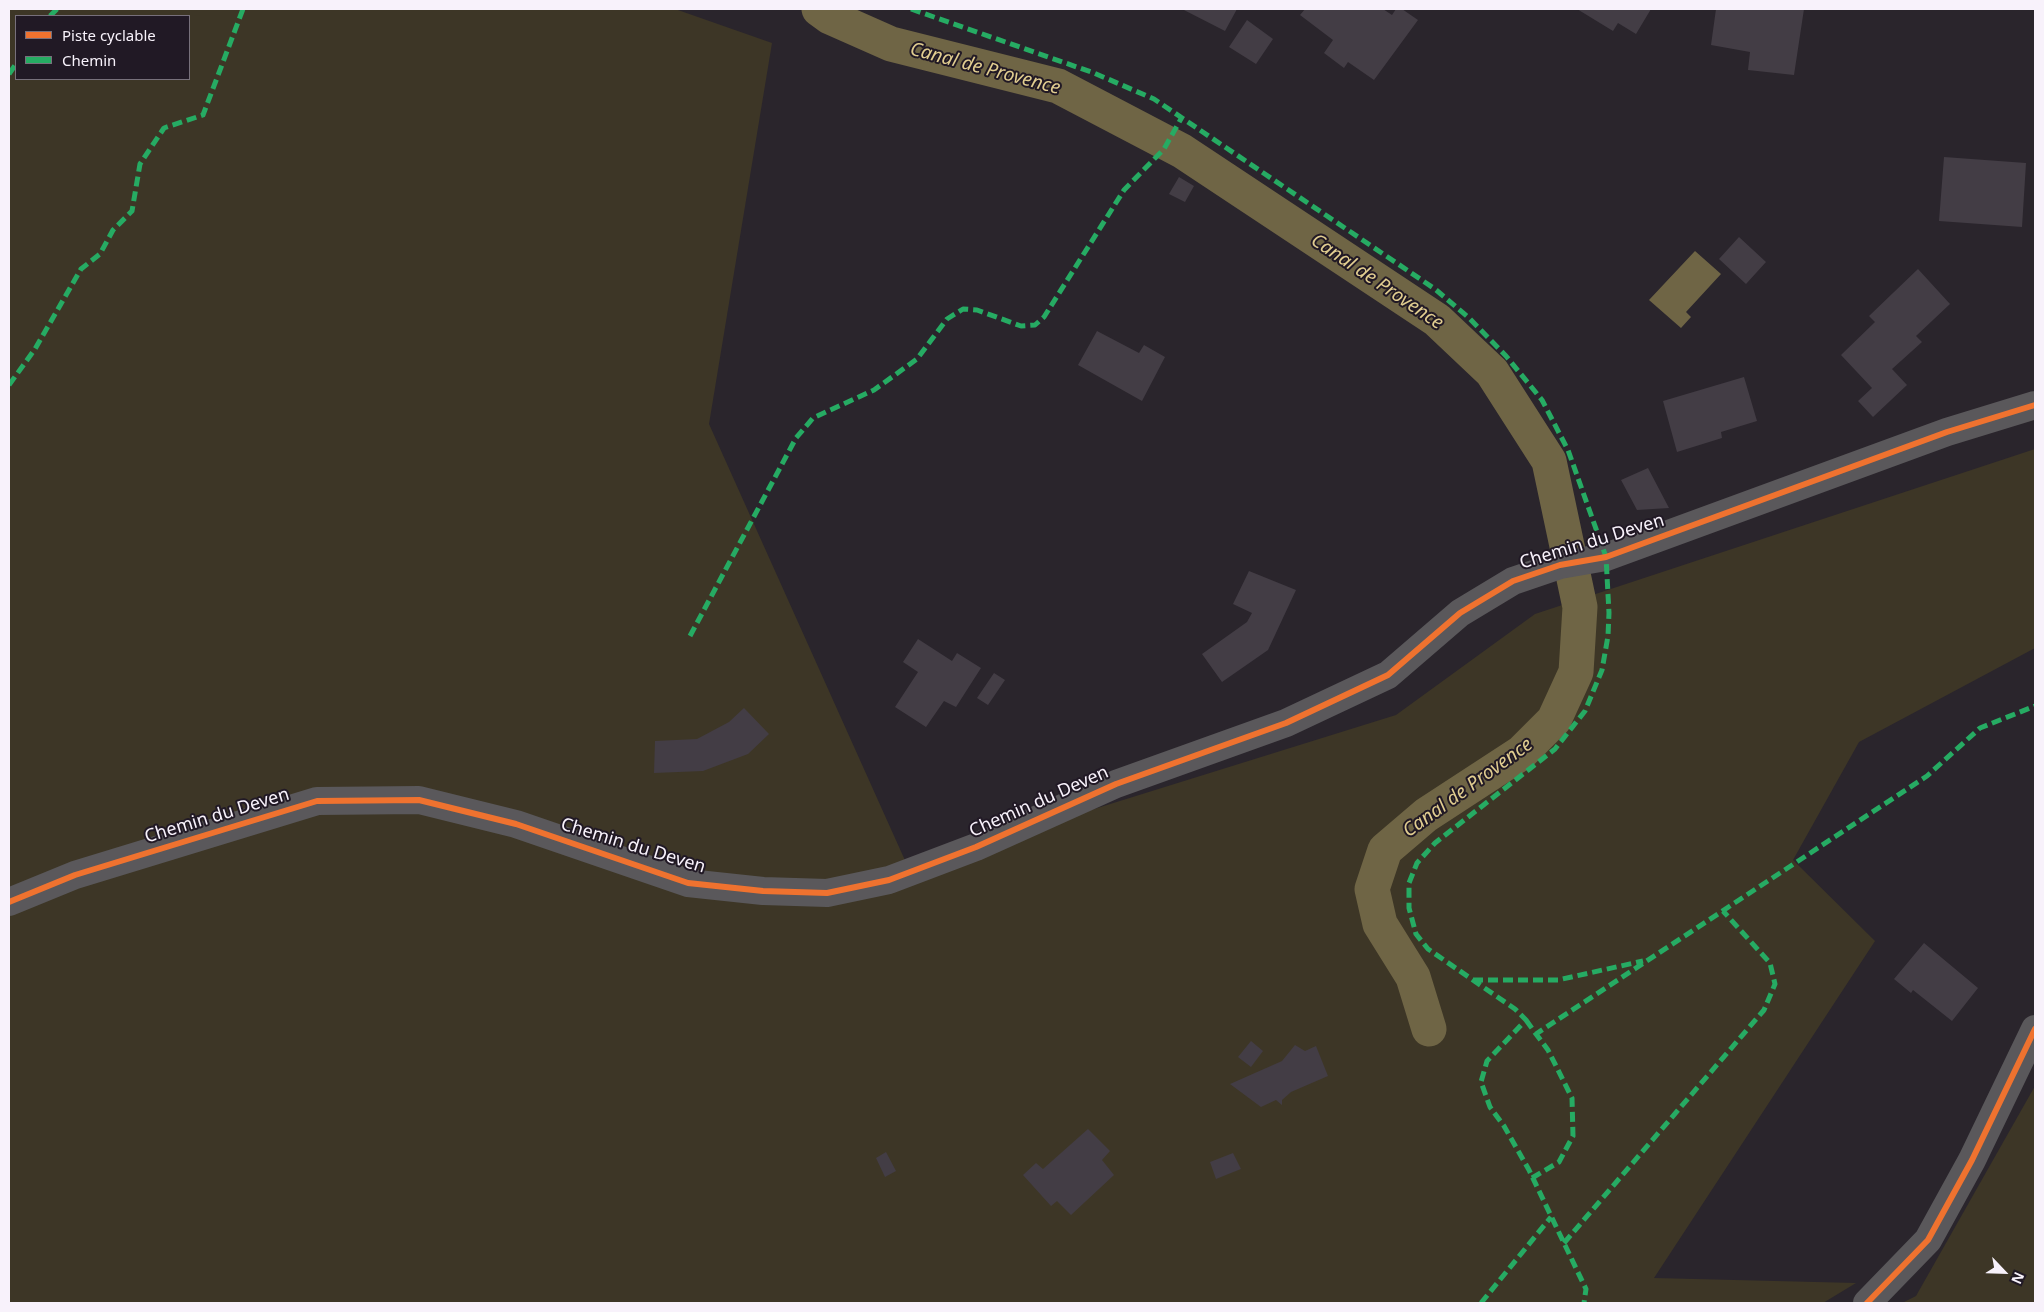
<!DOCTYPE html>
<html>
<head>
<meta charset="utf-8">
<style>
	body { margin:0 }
	#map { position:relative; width:2044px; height:1312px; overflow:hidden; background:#2a252c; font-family:"Noto Sans",sans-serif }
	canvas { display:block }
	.frame { position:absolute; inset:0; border:10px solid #f8f2fb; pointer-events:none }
	.legend { position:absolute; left:15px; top:15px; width:175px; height:65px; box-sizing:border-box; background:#211925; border:1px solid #77707b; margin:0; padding:6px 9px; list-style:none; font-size:15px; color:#f8f2fb }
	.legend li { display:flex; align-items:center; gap:10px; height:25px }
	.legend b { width:25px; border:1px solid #77707b }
	.north { position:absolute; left:1979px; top:1247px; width:50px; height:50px; -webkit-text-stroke:4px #211925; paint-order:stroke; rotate:114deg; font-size:14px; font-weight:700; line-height:20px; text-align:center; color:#f8f2fb }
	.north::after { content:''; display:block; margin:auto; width:18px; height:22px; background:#f8f2fb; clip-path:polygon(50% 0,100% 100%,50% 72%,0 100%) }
</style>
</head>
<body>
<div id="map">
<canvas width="2044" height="1312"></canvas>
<div class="frame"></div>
<ul class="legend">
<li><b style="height:6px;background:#ef722f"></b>Piste cyclable</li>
<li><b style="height:6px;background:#26ab63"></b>Chemin</li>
</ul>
<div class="north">N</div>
</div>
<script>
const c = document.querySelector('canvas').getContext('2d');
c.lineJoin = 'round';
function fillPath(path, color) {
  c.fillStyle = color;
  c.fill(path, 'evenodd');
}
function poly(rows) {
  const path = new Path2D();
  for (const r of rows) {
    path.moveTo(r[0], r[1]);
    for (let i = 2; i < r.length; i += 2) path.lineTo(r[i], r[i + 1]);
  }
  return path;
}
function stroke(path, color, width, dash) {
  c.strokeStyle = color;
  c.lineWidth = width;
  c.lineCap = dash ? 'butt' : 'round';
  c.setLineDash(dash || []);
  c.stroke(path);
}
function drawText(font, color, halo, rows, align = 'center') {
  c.font = font + ' "Noto Sans",sans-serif';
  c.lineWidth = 4;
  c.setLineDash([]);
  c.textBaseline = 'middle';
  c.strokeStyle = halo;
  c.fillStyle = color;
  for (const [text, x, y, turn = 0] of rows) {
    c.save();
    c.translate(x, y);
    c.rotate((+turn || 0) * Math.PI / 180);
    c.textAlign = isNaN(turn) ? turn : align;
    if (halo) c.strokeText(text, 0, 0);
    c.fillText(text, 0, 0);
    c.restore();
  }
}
fillPath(poly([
	[9,9,675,9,772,43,709,424,908,867,1396,715,1535,614,2035,449,2035,648,1859,742,1793,860,1875,941,1654,1278,1856,1283,1823,1303,9,1303],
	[16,16,189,16,189,79,16,79],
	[2035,1086,2035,1303,1902,1303,1916,1296]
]), '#3d3626');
fillPath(poly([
	[1695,251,1721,274,1686,312,1691,317,1681,328,1649,300]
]), '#6f6545');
stroke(poly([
	[819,9,830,17,891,44,1058,86,1182,151,1437,320,1492,372,1549,461,1580,607,1576,672,1554,720,1521,753,1426,815,1385,850,1372,889,1380,924,1413,977,1429,1029]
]), '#6f6545', 35);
fillPath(poly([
	[1182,9,1237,9,1225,31],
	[1305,9,1383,9,1392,15,1396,9,1402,9,1418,20,1374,80,1348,62,1344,68,1324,53,1333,40,1300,15],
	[1577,9,1651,9,1636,34,1618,23,1613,31],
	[1716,9,1804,9,1794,75,1748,70,1750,52,1711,45],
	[1247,20,1273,39,1256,64,1229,47],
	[1944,157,2026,163,2022,227,1939,221],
	[1179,177,1194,186,1185,202,1169,194],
	[1739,237,1766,262,1746,284,1719,259],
	[1918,269,1950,304,1916,336,1922,342,1892,369,1907,385,1873,417,1858,401,1872,388,1841,355,1875,322,1869,316],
	[1097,331,1139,353,1144,345,1165,357,1142,401,1078,365],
	[1744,377,1757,421,1721,432,1722,438,1677,452,1663,401],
	[1648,468,1669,508,1637,510,1621,480],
	[1249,571,1296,590,1268,650,1222,682,1202,654,1247,622,1252,613,1233,604],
	[918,639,952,661,957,653,981,668,956,707,944,701,926,727,895,707,918,672,903,662],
	[994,673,1005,680,988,705,977,698],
	[744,708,769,734,748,754,703,771,654,773,655,741,697,739,729,722],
	[1924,943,1978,988,1952,1021,1913,990,1911,993,1894,979],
	[1251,1041,1263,1051,1251,1067,1238,1057],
	[1295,1045,1305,1051,1316,1046,1328,1076,1291,1092,1282,1100,1282,1105,1276,1100,1261,1107,1230,1084,1282,1061],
	[1088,1129,1110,1151,1102,1160,1114,1175,1071,1215,1057,1201,1051,1206,1023,1175,1036,1163,1043,1169],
	[886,1152,896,1171,885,1177,876,1158],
	[1233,1153,1241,1169,1216,1179,1210,1162]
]), '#433d45');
stroke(poly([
	[9,902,75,875,317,801,419,800,516,824,688,883,763,891,827,893,889,880,976,847,1116,784,1286,723,1388,675,1460,613,1513,581,1560,565,1606,557,1947,432,2035,405],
	[1867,1303,1928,1240,1972,1160,2035,1029]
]), '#5a585b', 28);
stroke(poly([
	[911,9,1094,73,1154,99,1435,289,1469,318,1506,356,1542,400,1568,450,1606,557,1609,613,1608,636,1602,670,1585,711,1555,749,1435,843,1417,863,1409,883,1409,908,1416,934,1428,949,1515,1009,1526,1020,1487,1061,1481,1082,1490,1107,1504,1126,1529,1170,1586,1289,1584,1303],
	[50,16,57,9],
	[9,74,16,64],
	[9,385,35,349,81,269,100,254,113,230,132,211,140,164,164,128,203,115,243,9],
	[690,636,796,438,813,418,874,390,917,359,947,319,963,309,977,310,1021,326,1035,325,1044,317,1124,190,1164,149,1182,117],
	[1473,980,1558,980,1643,961],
	[1526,1020,1536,1034,1927,776,1980,728,2035,706],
	[1532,1178,1559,1162,1573,1136,1572,1098,1548,1050,1536,1034],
	[1564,1243,1764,1010,1775,984,1770,963,1723,911],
	[1481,1303,1551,1217]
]), '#26ab63', 5, [10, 5]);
stroke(poly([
	[9,902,75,875,317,801,419,800,516,824,688,883,763,891,827,893,889,880,976,847,1116,784,1286,723,1388,675,1460,613,1513,581,1560,565,1606,557,1947,432,2035,405],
	[1867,1303,1928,1240,1972,1160,2035,1029]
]), '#ef722f', 6);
drawText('18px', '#f8f2fb', '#211925', [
	["Chemin du Deven",1592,542,-17],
	["Chemin du Deven",1039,802,-24],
	["Chemin du Deven",217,816,-17],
	["Chemin du Deven",633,846,17]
]);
drawText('italic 19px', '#e1cd90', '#211925', [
	["Canal de Provence",985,69,15],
	["Canal de Provence",1377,282,34],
	["Canal de Provence",1468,788,-36]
]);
</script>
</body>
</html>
